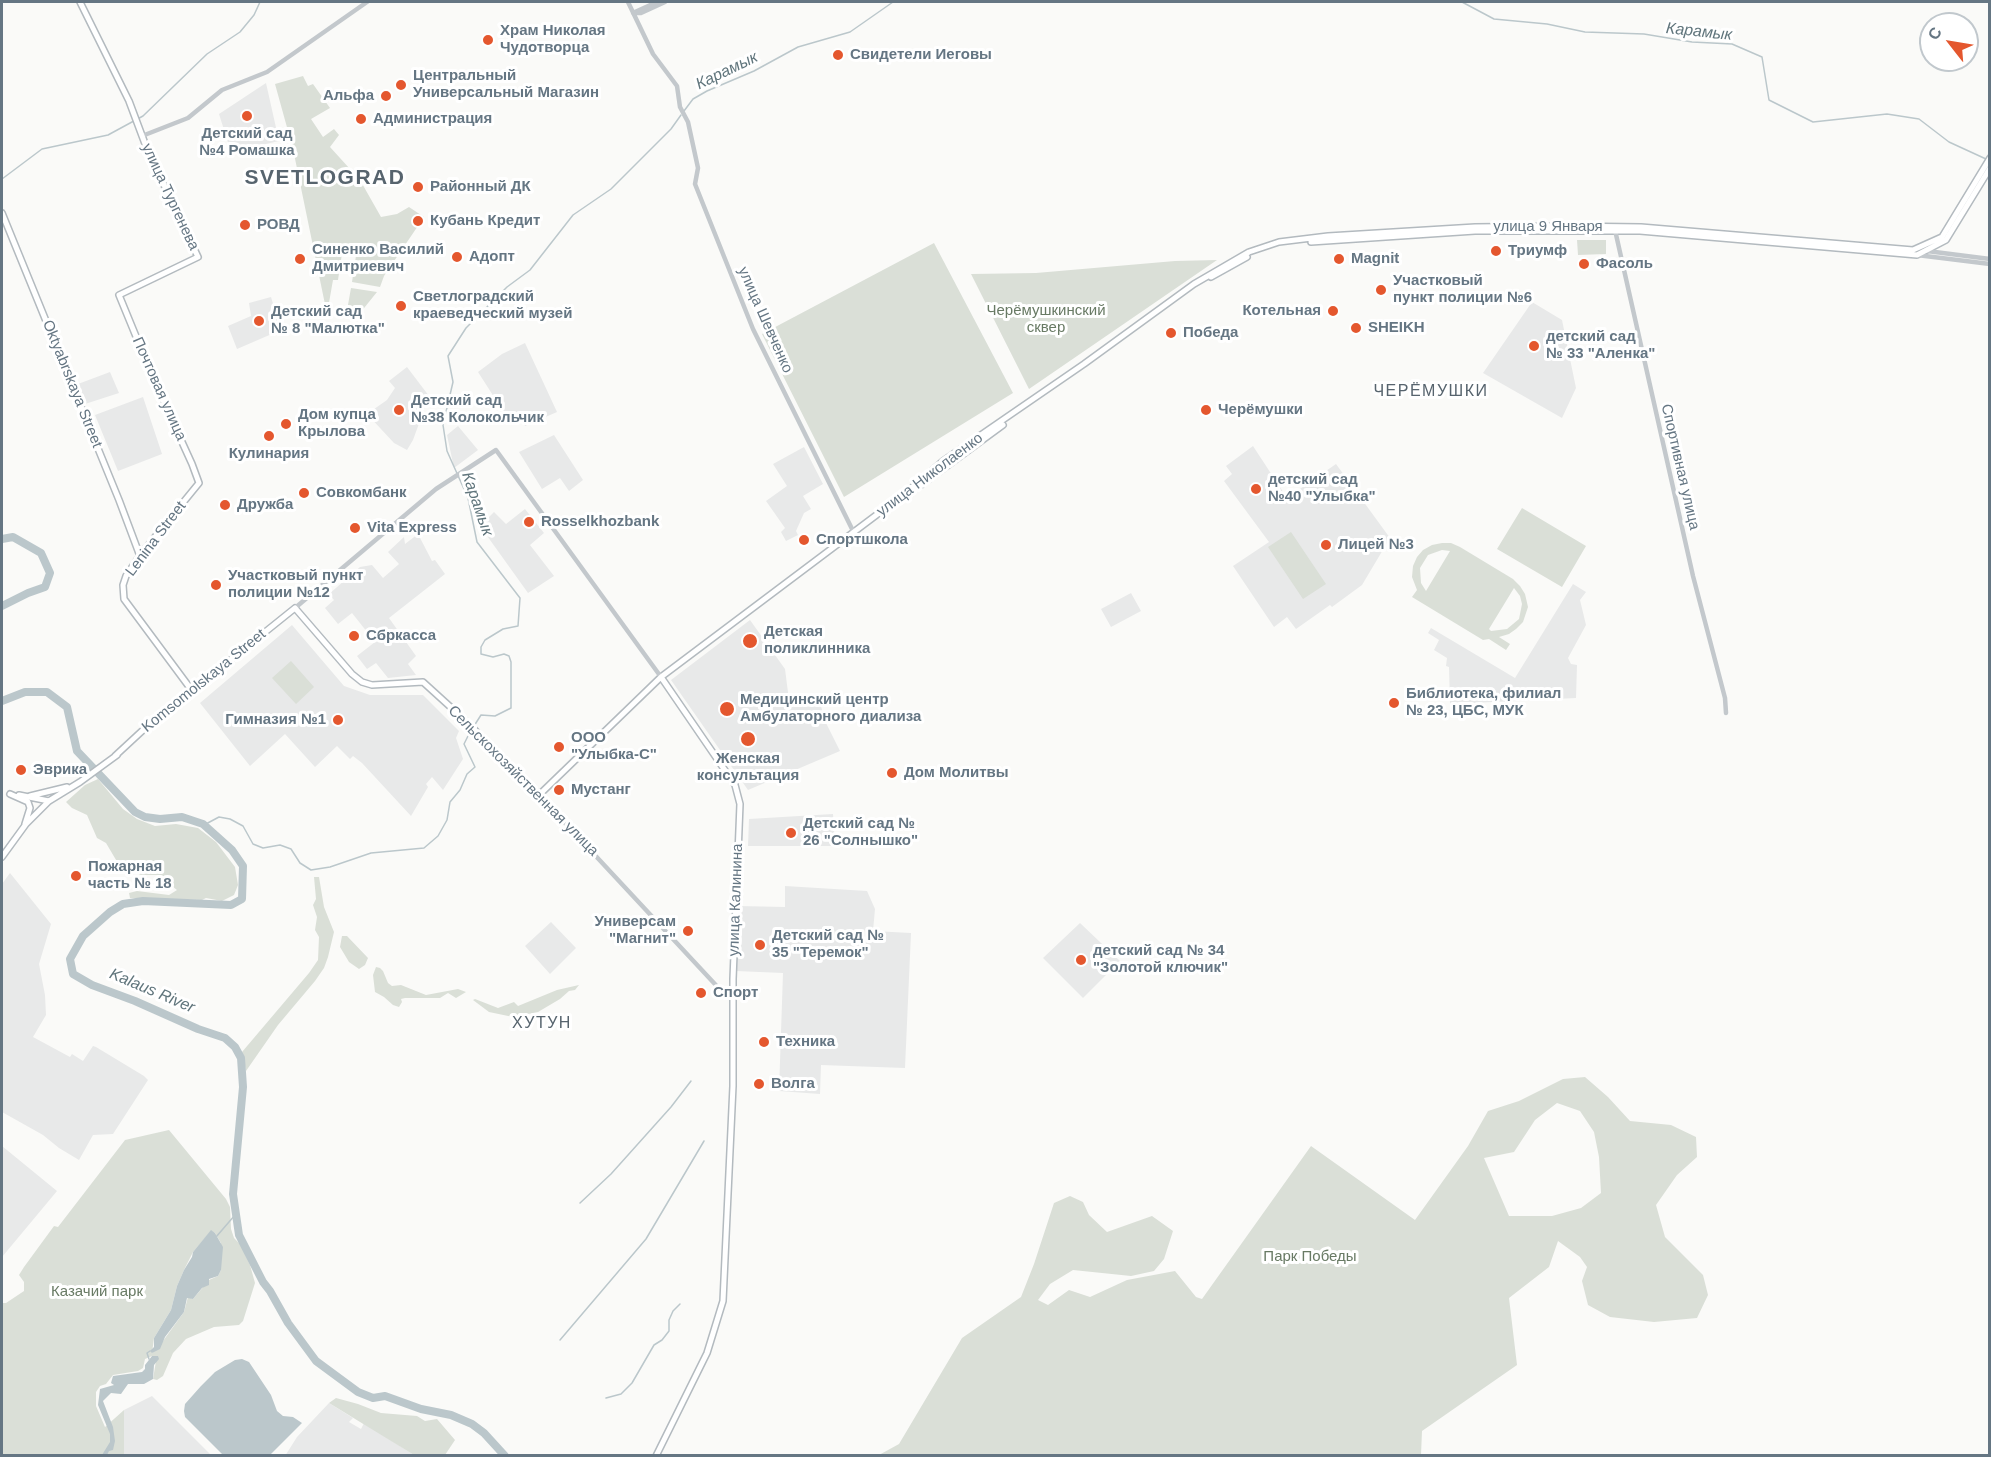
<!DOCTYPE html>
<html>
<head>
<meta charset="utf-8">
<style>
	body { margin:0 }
	#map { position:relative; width:1991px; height:1457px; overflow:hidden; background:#fafaf8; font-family:Arial,sans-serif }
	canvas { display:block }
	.frame { position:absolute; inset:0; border:3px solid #657683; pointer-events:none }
	.north { position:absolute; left:1919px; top:12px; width:60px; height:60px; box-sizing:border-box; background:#fff; border:2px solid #c1c8cd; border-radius:50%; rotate:301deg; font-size:16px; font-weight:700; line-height:24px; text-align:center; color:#657683 }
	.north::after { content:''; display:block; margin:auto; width:21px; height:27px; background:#e4572e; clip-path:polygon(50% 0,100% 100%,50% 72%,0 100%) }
</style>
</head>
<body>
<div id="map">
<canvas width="1991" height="1457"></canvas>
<div class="frame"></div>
<div class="north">С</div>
</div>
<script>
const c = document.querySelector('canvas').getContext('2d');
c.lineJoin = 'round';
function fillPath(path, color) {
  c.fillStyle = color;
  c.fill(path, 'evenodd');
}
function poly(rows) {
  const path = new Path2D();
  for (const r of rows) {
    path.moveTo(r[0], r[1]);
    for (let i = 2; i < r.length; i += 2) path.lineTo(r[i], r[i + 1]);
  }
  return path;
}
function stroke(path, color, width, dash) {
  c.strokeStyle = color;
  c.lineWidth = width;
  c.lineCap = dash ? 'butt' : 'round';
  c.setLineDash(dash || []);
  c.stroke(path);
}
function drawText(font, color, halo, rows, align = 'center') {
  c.font = font + ' Arial,sans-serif';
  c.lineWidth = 6;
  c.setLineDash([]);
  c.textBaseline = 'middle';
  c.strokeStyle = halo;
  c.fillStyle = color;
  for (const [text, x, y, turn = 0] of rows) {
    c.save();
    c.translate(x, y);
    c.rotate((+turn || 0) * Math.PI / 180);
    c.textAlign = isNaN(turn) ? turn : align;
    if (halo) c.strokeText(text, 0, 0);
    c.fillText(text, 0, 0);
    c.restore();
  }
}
fillPath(poly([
	[266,83,279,141,231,152,219,114],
	[271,297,281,330,237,349,228,326,251,316,249,303],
	[1532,302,1562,320,1576,388,1562,418,1483,373],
	[525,343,557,412,525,426,523,420,512,425,478,372,502,354],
	[407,367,429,396,413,440,407,450,394,443,367,414,387,400,395,388,389,381],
	[110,372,119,393,85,404,78,384],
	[143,397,162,454,118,471,95,415],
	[458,426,478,450,454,468,447,435],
	[554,435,583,480,569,491,560,478,542,489,519,452],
	[1253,446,1287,498,1336,464,1390,538,1362,585,1332,607,1330,605,1296,629,1287,617,1274,627,1233,566,1269,542,1224,481,1232,474,1226,466],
	[804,447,823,484,803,496,811,509,804,513,796,531,798,535,786,541,781,532,785,528,766,501,787,486,773,464],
	[525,509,544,533,530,545,554,576,528,593,480,526,494,512,506,524],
	[418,534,432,561,435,560,445,574,389,618,416,656,408,664,416,675,388,678,376,663,367,669,357,656,375,642,352,613,338,624,325,608,334,600,329,594,360,567,372,565,383,578,399,564,388,552,404,537,405,544],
	[1573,584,1586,592,1580,600,1586,625,1568,658,1571,664,1577,665,1576,698,1450,704,1449,667,1446,666,1447,658,1434,650,1439,640,1428,633,1431,628,1515,678],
	[1131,593,1141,611,1111,627,1101,609],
	[750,620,785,669,790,708,817,693,826,723,840,751,748,790,671,680],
	[292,625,344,686,370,695,423,695,459,731,456,738,463,759,443,790,432,777,426,784,428,787,411,816,362,763,353,756,350,759,337,746,315,767,285,734,250,766,200,703],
	[833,814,835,846,748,846,749,819],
	[10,873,51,924,39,964,45,995,46,1015,33,1037,70,1057,72,1054,83,1061,93,1046,96,1047,144,1076,148,1080,113,1134,93,1135,79,1160,59,1148,43,1135,2,1112,2,884],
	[785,886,867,891,875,909,873,931,911,933,905,1068,821,1065,820,1094,779,1091,783,973,736,971,738,919,740,918,740,916,738,916,738,906,785,907],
	[551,922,576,948,550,974,525,946],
	[1080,923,1120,961,1083,998,1043,958],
	[2,1146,57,1191,2,1257],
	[152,1396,211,1455,124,1455,124,1410],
	[329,1403,353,1418,349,1422,361,1429,364,1423,414,1455,285,1456,297,1437]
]), '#e8e9e9');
fillPath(poly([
	[303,76,308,86,313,84,330,108,311,119,323,137,334,129,339,135,330,147,360,180,381,217,397,214,409,207,424,217,384,276,380,287,352,282,357,249,343,247,338,280,333,280,327,314,293,149,275,84],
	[1577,240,1606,240,1606,254,1578,255],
	[934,243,1013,393,844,497,762,334],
	[1217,260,1029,389,971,274,1036,273,1175,261],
	[351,288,377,292,356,318,346,316],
	[1522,508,1586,546,1562,587,1497,549],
	[1291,532,1326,584,1303,599,1268,547],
	[1442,543,1451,543,1460,547,1513,579,1520,586,1525,594,1528,607,1523,622,1516,629,1509,634,1499,637,1510,644,1506,650,1489,639,1483,640,1412,597,1417,590,1412,577,1413,566,1417,557,1423,550,1432,545],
	[1442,550,1450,551,1426,591,1421,583,1420,568,1428,555],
	[1514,588,1520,596,1522,604,1519,619,1507,629,1491,631,1489,629],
	[291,661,314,687,296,704,272,678],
	[98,779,123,809,137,819,155,826,176,824,198,828,216,842,235,867,238,885,234,895,222,901,206,898,202,900,130,898,129,893,137,891,169,895,177,890,158,875,141,875,119,865,106,843,97,838,87,815,72,808,66,802,85,785],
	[314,877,319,877,324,907,334,932,328,957,324,968,315,981,278,1025,246,1071,242,1052,309,973,318,960,319,937,315,930,317,917,313,905,316,899],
	[342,936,347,936,368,958,365,965,359,969,349,962,340,947],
	[376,967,380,968,383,971,388,983,392,986,401,985,426,995,458,989,466,992,456,998,448,993,440,998,405,998,401,999,402,1002,399,1007,393,1005,384,997,375,992,373,975],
	[579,985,575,990,569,991,560,999,538,1012,513,1017,489,1012,473,1000,475,999,498,1008,514,1002,518,1006,557,990],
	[1585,1077,1608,1097,1630,1121,1671,1125,1696,1137,1697,1157,1677,1175,1656,1205,1665,1237,1703,1275,1708,1295,1697,1318,1654,1322,1610,1317,1588,1305,1582,1281,1587,1267,1580,1257,1558,1241,1549,1267,1509,1298,1517,1365,1422,1431,1421,1455,879,1455,899,1444,962,1338,1021,1297,1034,1264,1054,1203,1070,1196,1083,1202,1089,1215,1107,1232,1152,1216,1173,1231,1164,1259,1154,1271,1131,1276,1073,1270,1050,1284,1038,1300,1048,1305,1069,1290,1090,1297,1127,1280,1175,1271,1196,1297,1202,1299,1311,1146,1415,1220,1468,1146,1488,1111,1519,1101,1563,1079],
	[1557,1103,1580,1111,1594,1132,1599,1157,1601,1193,1581,1208,1552,1216,1509,1216,1484,1158,1514,1152,1535,1120],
	[169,1130,226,1199,230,1207,231,1229,234,1238,240,1244,250,1265,255,1283,243,1321,239,1325,214,1327,186,1339,173,1353,163,1376,157,1380,153,1379,156,1361,152,1356,145,1359,143,1368,138,1371,113,1375,106,1384,100,1386,96,1392,96,1406,105,1427,124,1410,124,1455,2,1455,2,1303,6,1303,24,1291,24,1282,19,1275,24,1267,54,1226,58,1227,125,1140],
	[211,1231,215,1233,221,1243,221,1270,218,1276,209,1280,193,1299,188,1297,184,1312,163,1341,152,1353,154,1338,171,1310,177,1286,184,1270,193,1252],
	[336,1398,358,1404,381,1413,417,1416,425,1421,437,1419,455,1440,445,1455,414,1455,329,1403]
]), '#dadfd7');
fillPath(poly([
	[211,1230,215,1233,223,1247,221,1270,218,1276,209,1279,209,1285,202,1288,193,1299,187,1298,184,1312,165,1337,160,1349,152,1353,150,1351,154,1347,154,1338,171,1310,177,1286,184,1270,192,1257,193,1252],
	[152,1356,158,1356,159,1359,154,1365,153,1379,144,1384,128,1384,121,1394,111,1393,103,1401,113,1427,115,1441,113,1450,109,1451,107,1455,102,1455,110,1442,110,1434,98,1405,100,1389,114,1385,111,1383,113,1376,142,1372,145,1369,145,1365],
	[242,1359,249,1362,271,1395,277,1411,283,1416,293,1417,302,1423,270,1455,223,1455,185,1417,184,1411,185,1404,201,1386,215,1372,235,1360]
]), '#bbc7cb');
stroke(poly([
	[1462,2,1494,19,1547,24,1585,32,1644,34,1692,42,1732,44,1762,57,1769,100,1813,122,1887,114,1919,119,1949,142,1986,159],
	[684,111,693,99,707,91,754,71,798,47,850,32,893,2],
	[2,179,42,149,108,135,143,116,207,54,240,32,254,15,260,2],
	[474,726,481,715,495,716,511,708,511,662,509,656,504,654,493,657,481,654,481,647,485,640,503,629,518,626,520,598,477,542,468,498,447,451,443,425,453,382,448,356,466,328,507,287,530,270,573,215,611,189,671,129,681,115],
	[204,825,219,817,230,819,243,826,253,844,263,848,280,845,291,849,300,863,311,870,330,867,371,853,424,848,438,836,447,820,450,802,460,790,467,774,475,767,464,744,471,730],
	[580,1203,611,1174,671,1107,691,1081],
	[216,1237,235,1215],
	[560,1340,646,1239,704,1141],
	[149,1359,147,1353,150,1351],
	[606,1398,621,1394,632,1383,654,1345,662,1340,669,1331,669,1320,673,1311,680,1304]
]), '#bbc7cb', 1.5);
stroke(poly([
	[2,539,13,537,41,553,50,573,45,587,28,593,2,606],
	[2,701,25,692,47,692,67,707,77,751,135,812,145,817,160,819,182,817,203,824,232,850,243,866,242,899,231,905,143,901,123,904,110,912,83,936,70,959,73,974,92,985,135,1001,198,1029,225,1038,235,1047,241,1058,243,1087,233,1194,239,1235,263,1282,270,1291,288,1323,316,1361,358,1392,373,1398,385,1396,421,1409,451,1415,472,1424,484,1433,505,1456]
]), '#bbc7cb', 8);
const secondary = poly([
	[80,2,129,101,147,149,198,257,119,295,156,385,192,464,199,483,141,554,126,576,123,585,124,599,193,692],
	[2,213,119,500,140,556],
	[1311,242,1475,231,1640,231,1917,255,1946,240,1990,168],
	[1211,277,1247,257],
	[921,485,1003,425],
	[115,756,142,731,295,608,352,674,362,682,372,685,423,682,467,722,539,795,661,677,907,492,943,461,1084,364,1194,284,1249,252,1279,242,1328,236,1475,227,1564,226,1641,227,1913,250,1942,237,1990,158],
	[10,794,28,802,30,808,25,824],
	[19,795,49,801],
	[30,796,67,787],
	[2,857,26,824,49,801,80,782,117,755],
	[656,1456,707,1353,723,1301,733,1086,733,979,740,804,735,785,661,677]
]);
stroke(secondary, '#b3babf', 8);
stroke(poly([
	[628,2,653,54,677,86,680,107,688,122,698,168,695,184,753,329,855,535],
	[635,12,657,2],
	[633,13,641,13,665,2],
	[142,136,188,118,222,90,267,72,367,2],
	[1615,230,1693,576,1725,698,1726,713],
	[1927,251,1990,259],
	[1917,255,1990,264],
	[295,608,436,489,496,450,661,677],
	[539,795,726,996,733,998]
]), '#c3c8cc', 4.5);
stroke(secondary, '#fff', 5);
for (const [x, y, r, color] of [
	[488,40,6,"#e4572e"],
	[838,55,6,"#e4572e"],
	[401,85,6,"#e4572e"],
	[386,96,6,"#e4572e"],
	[247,116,6,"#e4572e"],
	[361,119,6,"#e4572e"],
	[418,187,6,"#e4572e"],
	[418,221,6,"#e4572e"],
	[245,225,6,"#e4572e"],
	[1496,251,6,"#e4572e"],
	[457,257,6,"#e4572e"],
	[300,259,6,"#e4572e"],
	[1339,259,6,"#e4572e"],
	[1584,264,6,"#e4572e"],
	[1381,290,6,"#e4572e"],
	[401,306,6,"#e4572e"],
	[1333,311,6,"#e4572e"],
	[259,321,6,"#e4572e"],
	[1356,328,6,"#e4572e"],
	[1171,333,6,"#e4572e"],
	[1534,346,6,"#e4572e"],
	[399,410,6,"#e4572e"],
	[1206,410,6,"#e4572e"],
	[286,424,6,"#e4572e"],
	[269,436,6,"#e4572e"],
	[1256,489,6,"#e4572e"],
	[304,493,6,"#e4572e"],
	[225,505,6,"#e4572e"],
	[529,522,6,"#e4572e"],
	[355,528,6,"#e4572e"],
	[804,540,6,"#e4572e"],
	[1326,545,6,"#e4572e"],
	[216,585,6,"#e4572e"],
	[354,636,6,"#e4572e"],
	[750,641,8,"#e4572e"],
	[1394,703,6,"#e4572e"],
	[727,709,8,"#e4572e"],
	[338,720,6,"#e4572e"],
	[748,739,8,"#e4572e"],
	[559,747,6,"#e4572e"],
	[21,770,6,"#e4572e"],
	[892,773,6,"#e4572e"],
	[559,790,6,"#e4572e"],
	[791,833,6,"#e4572e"],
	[76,876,6,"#e4572e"],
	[688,931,6,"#e4572e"],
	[760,945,6,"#e4572e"],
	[1081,960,6,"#e4572e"],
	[701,993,6,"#e4572e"],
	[764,1042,6,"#e4572e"],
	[759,1084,6,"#e4572e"]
]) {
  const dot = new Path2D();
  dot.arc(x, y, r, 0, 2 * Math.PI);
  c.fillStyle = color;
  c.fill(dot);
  stroke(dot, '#fff', 2);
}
drawText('bold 15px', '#657683', '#fff', [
	["Храм Николая",500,31],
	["Чудотворца",500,48],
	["Свидетели Иеговы",850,55],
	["Центральный",413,76],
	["Универсальный Магазин",413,93],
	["Альфа",374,96,"right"],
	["Администрация",373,119],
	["Детский сад",247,134,"center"],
	["№4 Ромашка",247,151,"center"],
	["Районный ДК",430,187],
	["Кубань Кредит",430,221],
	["РОВД",257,225],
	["Синенко Василий",312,250],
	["Дмитриевич",312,267],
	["Триумф",1508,251],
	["Адопт",469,257],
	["Magnit",1351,259],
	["Фасоль",1596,264],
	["Участковый",1393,281],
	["пункт полиции №6",1393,298],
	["Светлоградский",413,297],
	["краеведческий музей",413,314],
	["Котельная",1321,311,"right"],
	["Детский сад",271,312],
	["№ 8 \"Малютка\"",271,329],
	["SHEIKH",1368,328],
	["Победа",1183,333],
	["детский сад",1546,337],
	["№ 33 \"Аленка\"",1546,354],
	["Детский сад",411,401],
	["№38 Колокольчик",411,418],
	["Черёмушки",1218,410],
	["Дом купца",298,415],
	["Крылова",298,432],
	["Кулинария",269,454,"center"],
	["детский сад",1268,480],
	["№40 \"Улыбка\"",1268,497],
	["Совкомбанк",316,493],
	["Дружба",237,505],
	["Rosselkhozbank",541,522],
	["Vita Express",367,528],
	["Спортшкола",816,540],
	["Лицей №3",1338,545],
	["Участковый пункт",228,576],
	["полиции №12",228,593],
	["Детская",764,632],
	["поликлинника",764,649],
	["Сбркасса",366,636],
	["Библиотека, филиал",1406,694],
	["№ 23, ЦБС, МУК",1406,711],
	["Медицинский центр",740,700],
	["Амбулаторного диализа",740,717],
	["Гимназия №1",326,720,"right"],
	["ООО",571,738],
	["\"Улыбка-С\"",571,755],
	["Женская",748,759,"center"],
	["консультация",748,776,"center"],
	["Эврика",33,770],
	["Дом Молитвы",904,773],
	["Мустанг",571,790],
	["Детский сад №",803,824],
	["26 \"Солнышко\"",803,841],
	["Пожарная",88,867],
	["часть № 18",88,884],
	["Универсам",676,922,"right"],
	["\"Магнит\"",676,939,"right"],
	["Детский сад №",772,936],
	["35 \"Теремок\"",772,953],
	["детский сад № 34",1093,951],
	["\"Золотой ключик\"",1093,968],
	["Спорт",713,993],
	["Техника",776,1042],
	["Волга",771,1084]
], 'left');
drawText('15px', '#657683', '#fff', [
	["улица Тургенева",170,197,65],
	["улица 9 Января",1548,227],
	["улица Шевченко",765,320,66],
	["Oktyabrskaya Street",72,384,68],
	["Почтовая улица",159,389,66],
	["Спортивная улица",1680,467,77],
	["улица Николаенко",930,475,-37],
	["Lenina Street",156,539,-53],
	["Komsomolskaya Street",204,681,-39],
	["Сельскохозяйственная улица",523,781,45],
	["улица Калинина",736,900,-88]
]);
drawText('15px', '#687a64', '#fff', [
	["Черёмушкинский",1046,311],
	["сквер",1046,328],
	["Парк Победы",1310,1257],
	["Казачий парк",97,1292]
]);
drawText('italic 16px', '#60757c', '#fff', [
	["Карамык",1699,32,6],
	["Карамык",727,71,-26],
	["Карамык",477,504,71],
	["Kalaus River",152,991,23]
]);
c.letterSpacing = '1.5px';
drawText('16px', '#57646e', '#fff', [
	["ЧЕРЁМУШКИ",1431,392],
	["ХУТУН",542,1024]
]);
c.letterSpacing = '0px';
c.letterSpacing = '1.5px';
drawText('bold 21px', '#57646e', '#fff', [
	["SVETLOGRAD",325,178]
]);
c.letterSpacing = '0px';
</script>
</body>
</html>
